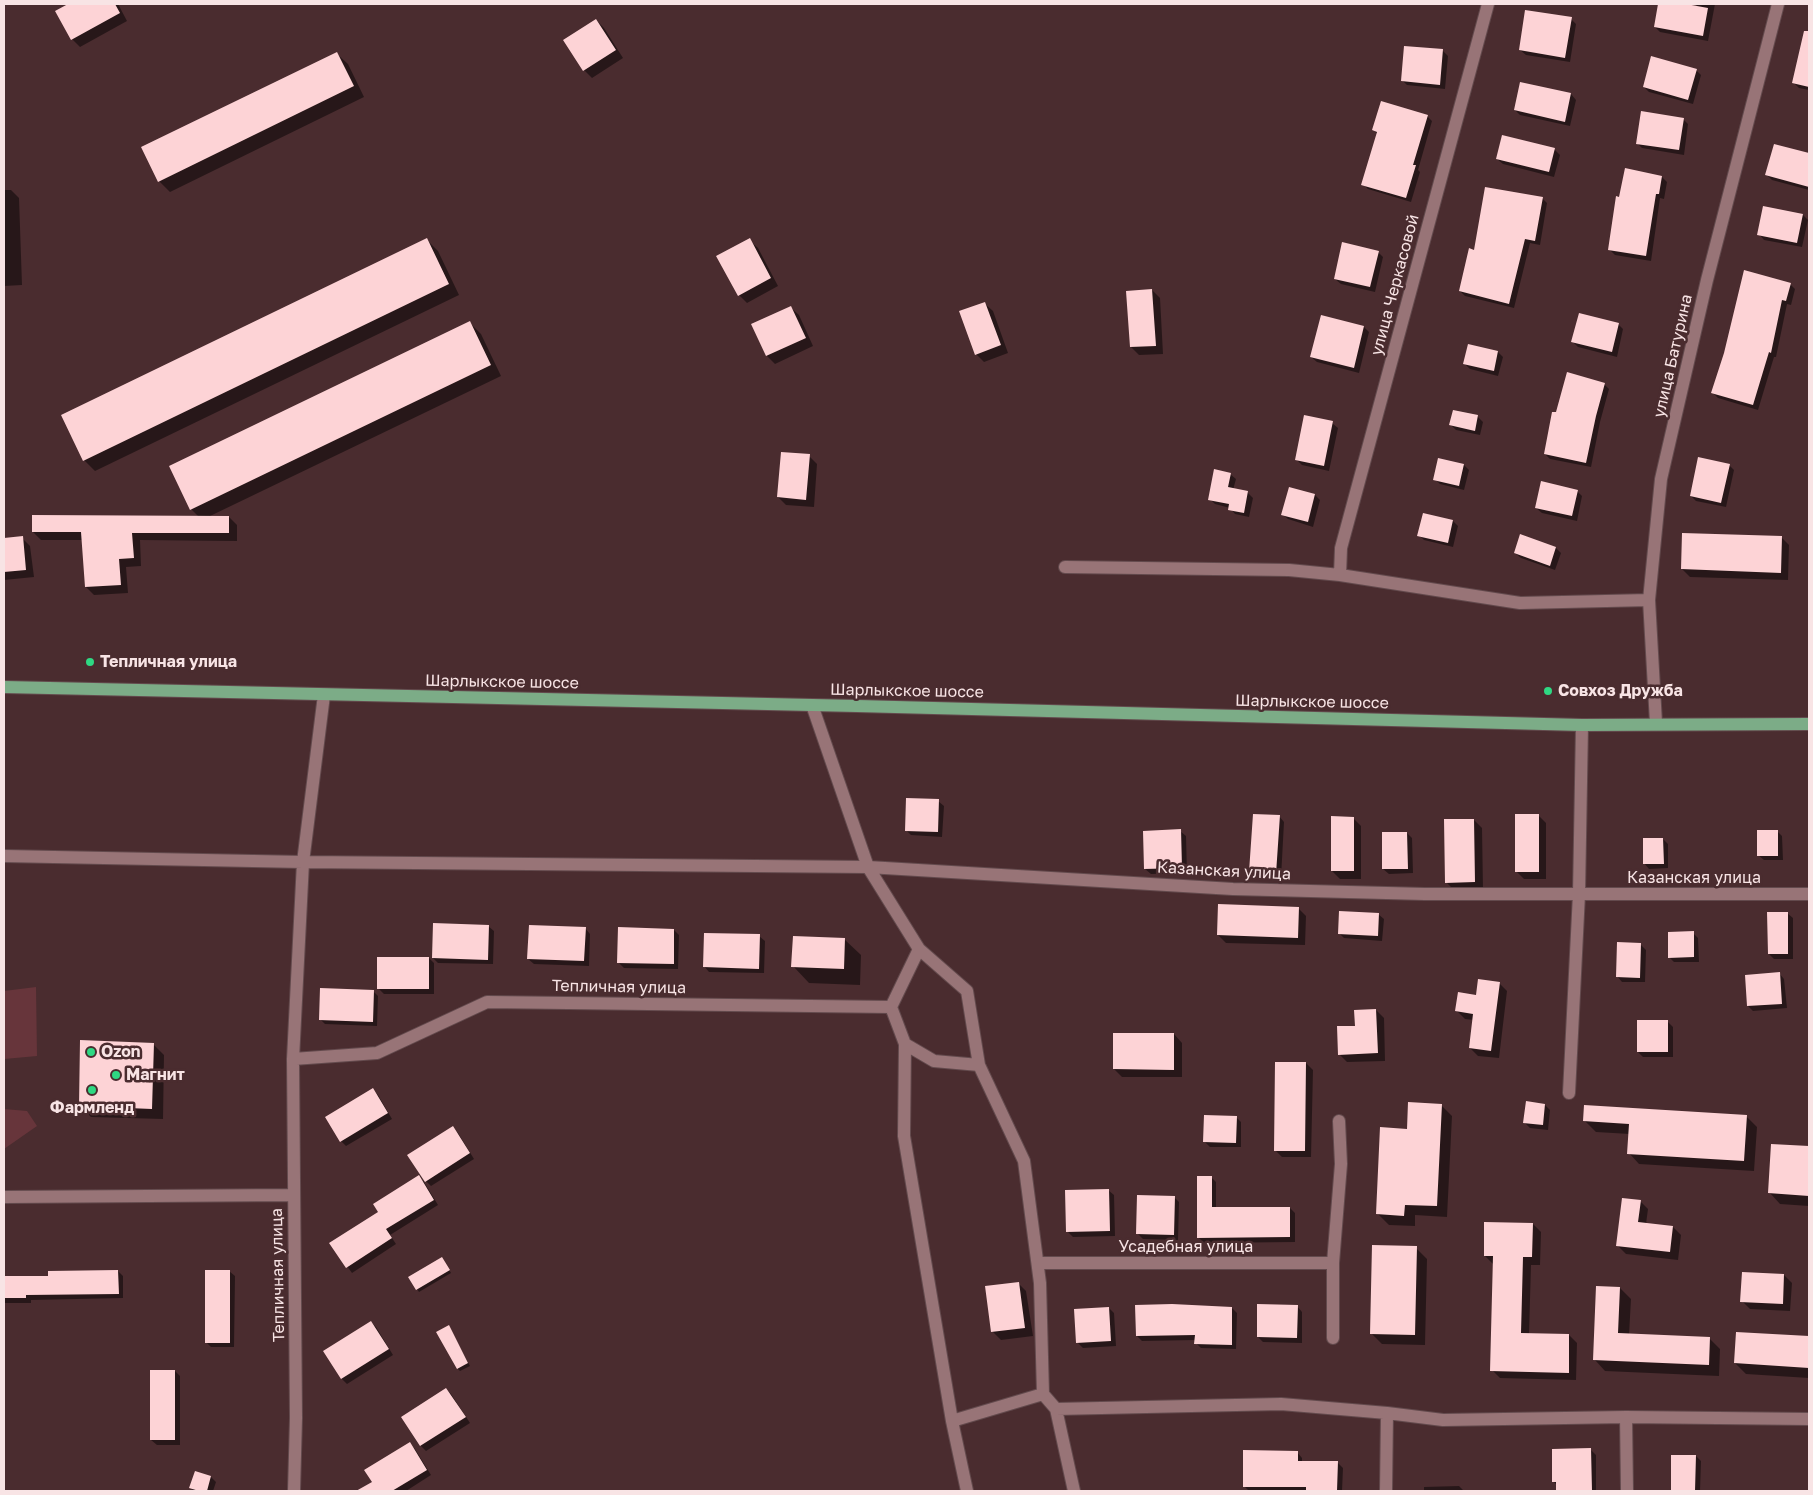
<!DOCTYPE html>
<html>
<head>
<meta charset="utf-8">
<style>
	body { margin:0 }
	#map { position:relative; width:1813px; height:1495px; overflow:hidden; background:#4a2c2f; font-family:"Golos Text",sans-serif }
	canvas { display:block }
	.frame { position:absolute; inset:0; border:5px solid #f8e4e5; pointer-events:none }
</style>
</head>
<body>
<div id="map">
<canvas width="1813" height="1495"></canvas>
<div class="frame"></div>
</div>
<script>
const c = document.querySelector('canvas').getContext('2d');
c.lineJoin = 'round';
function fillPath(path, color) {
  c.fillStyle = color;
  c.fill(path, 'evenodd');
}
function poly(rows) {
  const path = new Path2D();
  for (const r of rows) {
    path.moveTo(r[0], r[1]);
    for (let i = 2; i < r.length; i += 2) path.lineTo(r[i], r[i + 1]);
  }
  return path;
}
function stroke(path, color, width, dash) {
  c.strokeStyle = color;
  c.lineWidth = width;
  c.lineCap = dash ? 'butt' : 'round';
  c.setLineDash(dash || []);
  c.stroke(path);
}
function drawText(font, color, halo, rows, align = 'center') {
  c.font = font + ' "Golos Text",sans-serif';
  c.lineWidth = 5;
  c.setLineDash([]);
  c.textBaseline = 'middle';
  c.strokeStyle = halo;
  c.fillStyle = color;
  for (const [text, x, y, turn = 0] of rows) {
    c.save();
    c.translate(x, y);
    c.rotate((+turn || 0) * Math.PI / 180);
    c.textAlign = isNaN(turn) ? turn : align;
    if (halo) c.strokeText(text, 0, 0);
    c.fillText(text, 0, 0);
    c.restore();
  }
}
fillPath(poly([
	[36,987,37,1056,4,1059,4,991],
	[4,1109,27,1111,37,1126,4,1149]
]), '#67353b');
fillPath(poly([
	[71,4,118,4,127,21,80,47,72,39,57,11],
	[1659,4,1679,4,1696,7,1697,4,1715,4,1708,41,1660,32,1655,27],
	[1571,19,1576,24,1570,62,1526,55,1520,50],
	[596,20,604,28,623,58,592,78,584,70],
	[1443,51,1448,56,1445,89,1407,85,1402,80],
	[337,54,348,64,364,97,170,192,159,181],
	[1800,54,1809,56,1809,90,1799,88,1794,83],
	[1696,70,1701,75,1693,104,1649,92,1644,87],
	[1521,83,1571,94,1576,100,1570,126,1520,115,1515,110],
	[1427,116,1432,121,1418,170,1420,172,1411,202,1368,189,1363,184,1377,134,1374,130],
	[1683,119,1688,124,1684,155,1642,148,1637,143],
	[1775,145,1809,155,1809,190,1772,180,1767,175],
	[1555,150,1560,155,1554,177,1503,164,1497,159],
	[1662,177,1667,182,1664,199,1660,198,1651,261,1615,255,1610,250,1620,198],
	[4,190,11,190,19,198,22,285,4,286],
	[1542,198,1547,203,1540,245,1530,243,1514,308,1465,296,1460,291,1475,251],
	[1803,215,1808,220,1802,247,1764,240,1759,234],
	[427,240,438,251,459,295,95,471,84,460],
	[749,240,758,248,778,286,747,303,739,295],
	[1378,252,1383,257,1375,292,1341,284,1335,279],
	[1790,284,1795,289,1791,305,1787,304,1776,357,1774,357,1758,410,1718,398,1713,393],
	[1152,290,1160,298,1163,354,1139,355,1131,347],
	[984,303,993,311,1008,353,984,362,976,354],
	[790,307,799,315,813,346,775,364,767,356,753,324],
	[470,323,481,334,501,376,208,517,229,517,237,525,237,541,140,540,141,566,126,567,128,593,94,595,86,587,83,540,41,540,33,532,199,517,191,509],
	[1618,324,1623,329,1617,357,1578,347,1573,342],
	[1364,327,1369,332,1359,373,1317,362,1311,357],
	[1498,352,1503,357,1498,376,1470,369,1465,364],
	[1604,384,1609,389,1600,422,1591,467,1550,459,1545,454,1557,414],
	[1478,417,1483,422,1480,435,1456,430,1451,425],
	[1332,423,1338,428,1329,471,1302,465,1297,460],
	[809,456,817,464,814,507,786,505,778,497],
	[1464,465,1469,470,1464,490,1440,484,1435,479],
	[1729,465,1734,470,1726,507,1696,501,1691,496],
	[1230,474,1236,479,1233,490,1247,492,1253,498,1249,517,1235,514,1230,508,1215,504,1210,499],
	[1290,488,1315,495,1320,500,1313,527,1288,519,1282,514],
	[1577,491,1582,496,1577,521,1542,513,1536,508],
	[1453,521,1458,526,1453,547,1424,540,1419,535],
	[1781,537,1789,545,1788,580,1690,577,1682,569],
	[22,538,30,546,34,577,4,580,4,539],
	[1556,548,1561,553,1555,570,1521,558,1515,553],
	[938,801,944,806,942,837,911,835,906,830],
	[1538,815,1546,823,1546,879,1524,879,1516,871],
	[1279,816,1284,822,1281,878,1256,877,1251,872],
	[1353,818,1361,826,1361,879,1340,879,1332,871],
	[1474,820,1482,828,1483,890,1454,890,1446,882],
	[1180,831,1186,836,1187,873,1151,874,1145,869],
	[1777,831,1782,836,1783,860,1764,860,1758,855],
	[1407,833,1412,838,1413,873,1389,874,1383,869],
	[1663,839,1668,844,1668,868,1649,869,1644,863],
	[1298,908,1306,916,1305,945,1226,943,1218,935],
	[1787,913,1793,918,1793,959,1774,959,1769,954],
	[1378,914,1384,919,1382,941,1344,938,1339,933],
	[488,926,494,931,493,964,438,963,433,958],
	[585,928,590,934,589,966,534,964,528,959],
	[674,930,679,935,678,969,624,968,619,963],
	[1693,933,1698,938,1699,962,1674,962,1669,957],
	[759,936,765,941,764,973,709,972,704,966],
	[844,939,861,955,860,985,809,983,793,966],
	[1641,945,1646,950,1645,982,1622,982,1617,976],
	[429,958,434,963,434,994,384,994,379,989],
	[1779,973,1784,979,1787,1008,1753,1011,1748,1006],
	[1499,983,1507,991,1499,1058,1478,1056,1470,1048,1474,1020,1465,1019,1457,1011,1477,996],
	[373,991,378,996,377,1026,325,1024,320,1019],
	[1376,1010,1384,1018,1385,1061,1347,1062,1339,1054,1356,1027],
	[1668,1022,1673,1027,1673,1057,1643,1057,1638,1052],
	[1174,1034,1182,1043,1182,1077,1122,1077,1114,1069],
	[153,1044,164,1055,163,1119,91,1117,80,1106],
	[1306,1063,1313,1070,1311,1157,1282,1157,1275,1150],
	[373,1090,378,1095,392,1119,346,1146,341,1141],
	[1441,1105,1452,1116,1447,1217,1415,1215,1415,1226,1389,1225,1378,1214],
	[1545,1105,1550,1110,1548,1130,1530,1128,1525,1123],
	[1746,1116,1757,1127,1754,1171,1639,1164,1629,1153,1630,1134,1596,1132,1585,1121],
	[1236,1117,1241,1122,1241,1147,1210,1147,1205,1142],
	[452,1128,458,1133,474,1159,431,1186,426,1181],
	[1772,1145,1809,1147,1809,1206,1780,1204,1770,1193],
	[418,1177,424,1182,438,1205,390,1235,396,1244,352,1273,331,1244,379,1212],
	[1211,1177,1216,1182,1216,1208,1290,1208,1295,1213,1295,1242,1204,1243,1199,1238],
	[1108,1190,1114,1195,1115,1236,1073,1237,1068,1232],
	[1174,1197,1179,1202,1178,1240,1143,1239,1137,1233],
	[1640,1201,1648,1209,1646,1224,1673,1227,1681,1235,1678,1260,1626,1254,1618,1246],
	[1533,1224,1541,1232,1540,1265,1531,1265,1529,1334,1569,1335,1577,1343,1576,1380,1500,1378,1492,1370,1493,1264,1485,1256],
	[1416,1248,1427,1259,1425,1345,1382,1344,1371,1333],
	[444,1261,451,1273,419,1292,410,1278],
	[118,1271,123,1276,123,1298,31,1300,31,1303,4,1303,4,1277,50,1277],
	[229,1271,235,1276,234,1347,211,1347,206,1342],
	[1784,1275,1792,1283,1790,1311,1750,1309,1742,1301],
	[1018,1283,1026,1291,1033,1336,1001,1340,993,1332,987,1287],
	[1620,1288,1631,1299,1629,1335,1709,1338,1720,1349,1719,1376,1605,1371,1595,1360],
	[1297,1306,1302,1312,1302,1343,1263,1342,1258,1337],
	[1109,1308,1114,1313,1116,1346,1083,1348,1077,1342],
	[1232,1308,1237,1313,1236,1349,1201,1348,1196,1343,1196,1340,1142,1341,1137,1336],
	[371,1322,376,1327,393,1355,347,1384,342,1379,325,1351],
	[450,1329,470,1366,460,1371,458,1369],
	[1737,1333,1809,1338,1809,1378,1746,1374,1735,1363],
	[175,1371,180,1376,180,1445,157,1445,151,1440],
	[446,1389,451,1394,470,1423,426,1451,421,1446,403,1417],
	[410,1444,415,1449,431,1475,406,1491,359,1491,373,1482],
	[1591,1450,1596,1455,1596,1491,1557,1491,1557,1485,1553,1481],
	[1297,1452,1302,1458,1302,1462,1338,1463,1343,1468,1342,1491,1249,1491,1244,1486],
	[1696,1456,1701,1461,1700,1491,1663,1491,1672,1491],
	[196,1472,211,1477,216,1482,213,1491,194,1491,191,1488],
	[1459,1486,1464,1491,1424,1491,1424,1487]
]), '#0007');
fillPath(poly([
	[68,4,115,4,120,13,71,40,55,11],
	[1658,4,1686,4,1708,8,1703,36,1654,27],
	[1525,10,1572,17,1565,58,1519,50],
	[596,19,616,50,583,71,563,40],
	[1804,31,1809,31,1809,87,1792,83],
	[1404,46,1443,49,1440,85,1401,81],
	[337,52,354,86,158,182,141,147],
	[1651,56,1697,69,1688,100,1643,87],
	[1520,82,1571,93,1565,122,1514,110],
	[1381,101,1428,115,1413,165,1416,165,1406,198,1361,185,1377,132,1372,130],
	[1641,111,1684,118,1679,150,1636,144],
	[1502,135,1555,148,1549,172,1496,159],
	[1774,144,1809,153,1809,187,1765,175],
	[1625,168,1662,176,1659,194,1656,194,1646,256,1608,250,1616,196,1619,197],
	[1485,187,1543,197,1535,241,1525,239,1509,304,1459,291,1469,248,1474,250],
	[1763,206,1803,214,1797,243,1757,235],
	[427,238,449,284,83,461,61,415],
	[750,238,771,278,738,296,716,256],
	[1342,242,1379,251,1370,287,1334,279],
	[1744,270,1791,283,1786,301,1782,300,1771,353,1769,352,1753,405,1711,393,1724,353],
	[1152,289,1156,346,1130,347,1126,291],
	[985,302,1001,345,975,355,959,311],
	[791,306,806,338,766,356,751,324],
	[1579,313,1619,323,1612,352,1571,342],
	[1321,315,1364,326,1354,368,1310,357],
	[470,321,491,365,190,510,169,466],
	[1468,344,1498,351,1494,371,1463,364],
	[1567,372,1605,383,1596,416,1586,463,1544,454,1552,412,1556,412],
	[1453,410,1478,415,1475,431,1449,425],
	[1304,415,1333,421,1324,466,1295,460],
	[781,452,810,454,806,500,777,497],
	[1698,457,1730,464,1721,503,1690,496],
	[1438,458,1464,464,1459,486,1433,480],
	[1214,469,1231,473,1228,487,1248,491,1244,513,1228,510,1229,504,1208,500],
	[1541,481,1578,490,1572,516,1535,508],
	[1289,487,1315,494,1308,522,1281,515],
	[1423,513,1453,520,1448,543,1417,536],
	[32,515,229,516,229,533,132,533,134,558,119,559,121,585,85,587,81,532,32,532],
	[1682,533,1782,536,1781,573,1681,569],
	[1520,534,1556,547,1550,566,1514,553],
	[23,536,26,570,4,572,4,538],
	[906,798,939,799,938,832,905,831],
	[1253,814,1280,815,1276,874,1249,872],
	[1515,814,1539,814,1539,872,1515,872],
	[1331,816,1354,817,1354,871,1331,871],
	[1444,819,1474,819,1475,882,1445,883],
	[1181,829,1182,868,1144,869,1143,831],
	[1757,830,1778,830,1778,856,1757,856],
	[1382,832,1407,832,1408,869,1382,869],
	[1643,838,1663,838,1664,864,1643,864],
	[1218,904,1299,907,1298,938,1217,935],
	[1339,911,1379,913,1378,936,1338,934],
	[1767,912,1788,912,1788,954,1768,954],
	[433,923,489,925,488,960,432,958],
	[529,925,586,927,584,961,527,959],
	[618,927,674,929,674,964,617,963],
	[1694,931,1694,957,1668,958,1668,932],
	[704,933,760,934,759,969,703,967],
	[793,936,845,938,844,969,791,967],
	[1617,942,1641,943,1640,978,1616,977],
	[377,957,429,957,429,989,377,989],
	[1780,972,1782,1004,1747,1006,1745,975],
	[1478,979,1500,982,1491,1051,1469,1048,1473,1014,1455,1011,1458,992,1476,995],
	[320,988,374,990,373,1022,319,1020],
	[1376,1009,1378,1053,1338,1055,1337,1026,1355,1026,1354,1010],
	[1637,1020,1668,1020,1668,1052,1637,1052],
	[1113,1033,1174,1033,1174,1070,1113,1069],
	[80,1040,154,1043,152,1109,79,1106],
	[1275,1062,1306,1062,1305,1151,1274,1151],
	[373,1088,388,1113,340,1142,325,1117],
	[1526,1101,1545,1104,1543,1125,1523,1123],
	[1408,1102,1442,1104,1437,1206,1405,1205,1404,1216,1376,1214,1380,1127,1407,1129],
	[1584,1105,1747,1115,1744,1161,1627,1154,1629,1124,1583,1121],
	[1204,1115,1237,1116,1236,1143,1203,1142],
	[453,1126,470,1153,425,1182,407,1155],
	[1771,1144,1809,1146,1809,1196,1768,1193],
	[419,1175,434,1200,386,1229,392,1238,346,1268,329,1243,378,1212,373,1204],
	[1197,1176,1212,1176,1212,1207,1290,1207,1290,1237,1197,1238],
	[1109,1189,1110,1231,1066,1232,1065,1190],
	[1137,1195,1175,1196,1174,1235,1136,1234],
	[1622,1198,1641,1200,1638,1222,1673,1226,1670,1252,1616,1246],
	[1484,1222,1533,1223,1532,1257,1523,1257,1521,1333,1569,1334,1569,1373,1490,1371,1493,1256,1484,1256],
	[1372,1245,1417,1246,1415,1335,1370,1334],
	[442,1257,450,1270,416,1290,408,1277],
	[118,1270,119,1294,26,1295,26,1298,4,1298,4,1276,48,1276,48,1271],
	[205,1270,230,1270,230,1343,205,1343],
	[1742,1272,1784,1274,1783,1304,1740,1302],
	[1019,1282,1025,1328,991,1332,985,1286],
	[1596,1286,1620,1287,1618,1333,1710,1337,1709,1365,1593,1360],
	[1172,1304,1232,1307,1232,1345,1194,1344,1195,1335,1136,1336,1135,1305],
	[1257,1304,1298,1305,1297,1338,1257,1337],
	[1109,1307,1111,1341,1076,1343,1074,1309],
	[371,1321,389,1349,341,1379,323,1351],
	[449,1325,468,1363,457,1369,436,1332],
	[1736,1332,1809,1336,1809,1368,1734,1363],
	[150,1370,175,1370,175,1440,150,1440],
	[446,1388,466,1417,420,1446,401,1417],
	[410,1442,427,1470,392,1491,356,1491,372,1482,364,1470],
	[1591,1448,1592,1491,1556,1491,1556,1482,1552,1482,1552,1449],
	[1243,1450,1298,1451,1298,1461,1338,1461,1337,1491,1306,1491,1306,1487,1243,1487],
	[1671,1455,1696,1455,1695,1491,1671,1491],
	[195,1471,211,1476,207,1491,199,1491,189,1488]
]), '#fdd3d6');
const minor = poly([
	[1065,567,1289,570,1340,575,1520,603,1649,600],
	[1340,575,1341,548,1488,4],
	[812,705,868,867,919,949,967,991,979,1065,1024,1161,1040,1283,1043,1394,1056,1409,1281,1404,1387,1413,1443,1420,1626,1417,1809,1419],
	[1656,723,1649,600,1661,479,1707,280,1778,4],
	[4,856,303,862,868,867,1233,889,1425,894,1809,894],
	[891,1007,905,1044,904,1136,952,1421,967,1491],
	[905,1044,934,1061,979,1065],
	[293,1059,377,1053,487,1002,891,1007,919,949],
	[1569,1093,1579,894,1582,725],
	[4,1197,293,1195],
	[1038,1263,1333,1263],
	[1333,1338,1333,1263,1341,1164,1339,1121],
	[1056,1409,1074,1491],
	[1626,1417,1627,1491],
	[952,1421,1043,1394],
	[294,1491,296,1418,293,1059,303,862,324,695],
	[1386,1491,1387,1413]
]);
const major = poly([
	[4,687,857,706,1582,725,1809,724]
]);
stroke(minor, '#634a4d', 14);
stroke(major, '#634a4d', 14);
stroke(minor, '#987477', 12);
stroke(major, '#7cac87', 12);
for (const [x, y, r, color] of [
	[90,662,5,"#2fd883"],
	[1548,691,5,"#2fd883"],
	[91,1052,5,"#2fd883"],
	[116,1075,5,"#2fd883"],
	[92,1090,5,"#2fd883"]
]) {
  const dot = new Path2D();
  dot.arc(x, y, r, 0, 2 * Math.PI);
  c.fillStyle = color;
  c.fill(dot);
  stroke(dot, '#4a2c2f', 2);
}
drawText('16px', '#f8e4e5', '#4a2c2f', [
	["улица Черкасовой",1395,285,-75],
	["улица Батурина",1673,356,-77],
	["Шарлыкское шоссе",502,682,1],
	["Шарлыкское шоссе",907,691,1],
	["Шарлыкское шоссе",1312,702,1],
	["Казанская улица",1224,871,3],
	["Казанская улица",1694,878],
	["Тепличная улица",619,987,1],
	["Усадебная улица",1186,1247],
	["Тепличная улица",278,1275,-91]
]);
drawText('bold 16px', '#f8e4e5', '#4a2c2f', [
	["Тепличная улица",100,662],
	["Совхоз Дружба",1558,691],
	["Ozon",101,1052],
	["Магнит",126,1075],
	["Фармленд",92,1108,"center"]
], 'left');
</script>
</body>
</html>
